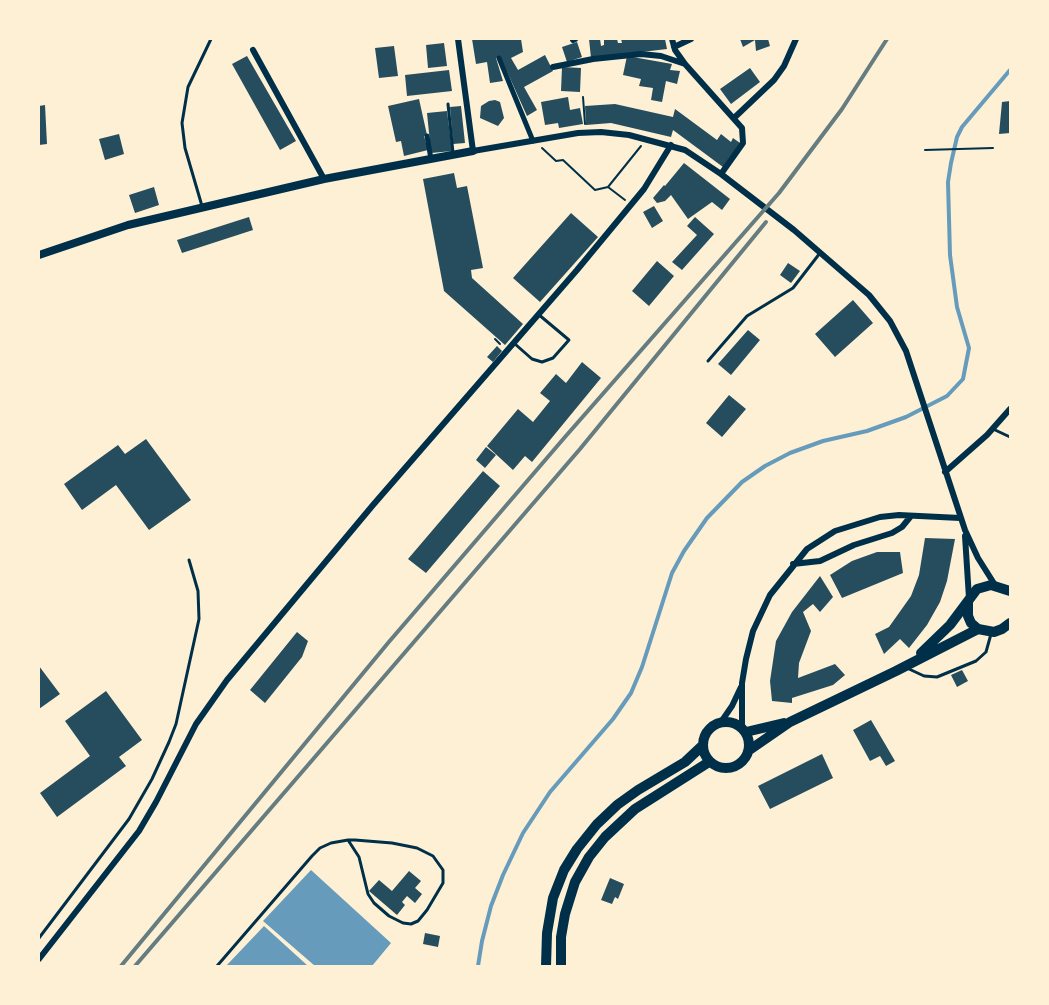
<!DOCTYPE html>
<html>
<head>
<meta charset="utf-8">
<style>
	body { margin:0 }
	#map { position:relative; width:1049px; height:1005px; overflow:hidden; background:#fdf0d5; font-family:Spectral,serif }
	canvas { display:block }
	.frame { position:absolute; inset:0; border:40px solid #fdf0d5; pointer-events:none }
</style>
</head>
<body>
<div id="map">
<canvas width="1049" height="1005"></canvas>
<div class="frame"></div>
</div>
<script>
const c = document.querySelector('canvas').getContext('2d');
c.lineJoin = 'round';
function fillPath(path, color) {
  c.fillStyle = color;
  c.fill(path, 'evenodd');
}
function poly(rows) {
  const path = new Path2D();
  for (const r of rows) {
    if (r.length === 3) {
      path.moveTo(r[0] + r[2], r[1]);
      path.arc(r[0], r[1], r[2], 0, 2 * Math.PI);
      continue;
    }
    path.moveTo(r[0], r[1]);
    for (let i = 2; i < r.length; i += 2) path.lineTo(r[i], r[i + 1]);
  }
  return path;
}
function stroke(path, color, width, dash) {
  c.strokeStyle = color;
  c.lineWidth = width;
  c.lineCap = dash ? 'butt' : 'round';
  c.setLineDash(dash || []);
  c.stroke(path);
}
fillPath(poly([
	[311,870,391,943,372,966,315,966,263,921],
	[264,926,308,966,226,966]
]), '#669bbc');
stroke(poly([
	[478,966,482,941,491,906,503,875,523,833,550,792,613,719,631,693,642,667,672,573,684,551,707,518,742,482,765,466,790,453,823,441,867,431,906,417,947,396,963,379,969,348,957,307,950,255,948,182,951,163,957,137,962,127,1010,70]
]), '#669bbc', 4);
fillPath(poly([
	[472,39,521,39,523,52,511,58,518,70,545,55,553,71,524,87,537,110,527,116,500,56,496,58,503,81,490,83,487,62,476,64],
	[589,39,600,39,601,46,604,45,604,39,617,39,618,43,622,43,621,39,665,39,667,49,591,58],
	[740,39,768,39,770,46,756,51,755,40,743,47],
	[577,42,582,57,567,62,562,47],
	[444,43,447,66,428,68,426,45],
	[394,46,398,76,379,78,375,48],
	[247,56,296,141,280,150,232,64],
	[627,56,672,64,670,70,680,71,677,84,666,81,662,102,651,100,653,88,639,86,641,79,623,75],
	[562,67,581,68,580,92,561,91],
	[750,68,760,82,731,104,720,89],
	[449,70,452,91,407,96,405,75],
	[568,97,570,110,580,108,583,124,559,128,558,123,545,125,541,102],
	[419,99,427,135,424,136,428,150,404,156,401,141,396,142,388,106],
	[495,100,500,102,504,118,498,126,480,118,481,106,489,101],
	[1010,101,1010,133,999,134,1002,102],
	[615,104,673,117,675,109,717,140,721,134,731,142,733,138,740,143,723,167,673,130,671,137,611,123,586,125,585,106],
	[45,105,47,144,39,145,39,106],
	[461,106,465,143,453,144,450,107],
	[447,111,452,151,431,153,427,113],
	[119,134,124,154,105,160,99,139],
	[684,163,730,199,722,210,712,202,688,219,671,195,665,201,657,203,653,198,664,185,665,186],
	[454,173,457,188,467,186,483,268,471,270,472,278,523,324,505,345,444,291,423,179],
	[154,187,159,205,135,213,129,195],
	[654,206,663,221,652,228,643,212],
	[571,213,598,237,540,302,513,278],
	[249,217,253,230,182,253,177,240],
	[695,217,714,234,682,270,672,262,697,235,687,226],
	[657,261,674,276,649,306,632,291],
	[788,263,800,271,791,283,780,275],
	[853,300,873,323,835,357,815,334],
	[748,330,760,340,731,375,718,364],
	[497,346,502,351,493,362,487,357],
	[582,362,601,378,532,462,525,456,513,470,487,446,518,409,533,422,550,401,540,393,556,374,566,383],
	[729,395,746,409,722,437,706,423],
	[146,439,191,500,149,530,116,485,82,510,64,484,118,445,125,454],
	[486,447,496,455,485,468,476,460],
	[483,471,500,486,426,573,408,559],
	[925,538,955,539,947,581,940,602,927,625,909,648,900,639,884,654,875,634,889,627,911,596,919,575],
	[877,552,900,552,903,573,842,598,830,575,852,561],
	[820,576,833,597,820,612,813,604,803,612,811,631,799,663,798,678,835,664,845,675,833,685,792,698,792,703,772,701,770,681,776,641,792,612],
	[297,632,308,641,302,657,265,703,250,690],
	[39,666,60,694,39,709],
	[962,670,968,681,957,687,951,675],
	[106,691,142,740,119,757,126,766,57,817,40,793,90,756,65,721],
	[871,720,895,761,886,766,880,756,870,761,853,730],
	[822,754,833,778,770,809,758,786],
	[409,871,421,881,415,888,422,894,415,903,407,896,402,902,405,905,397,915,369,891,379,880,392,891],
	[610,878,624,884,618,899,615,897,612,904,601,900],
	[425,933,440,936,438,947,423,944]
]), '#264d5e');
stroke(poly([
	[583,97,585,124],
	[542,148,556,161,563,160,595,190,608,187,641,146],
	[925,150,993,148],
	[608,187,625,200],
	[495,339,500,344]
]), '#003049', 2);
stroke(poly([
	[448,104,453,153],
	[202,206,185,148,182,123,188,87,211,39],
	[515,344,532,359,542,362,553,358,569,340,538,314],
	[708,361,747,316,793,288,820,253],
	[993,429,1010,437],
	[909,669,924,676,937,677,976,661,986,652,991,634],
	[39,938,129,819,152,779,169,742,176,724,199,619,198,591,189,560],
	[217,966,312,856,320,848,331,843,348,840,355,840,392,843,417,848,433,856,443,870,443,883,427,910,418,921,411,924,403,923,389,916,374,903,368,894,359,857,348,840]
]), '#003049', 3);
stroke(poly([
	[499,58,533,141],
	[427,136,431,159]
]), '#003049', 5);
stroke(poly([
	[458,39,473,151,578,133,601,132,629,135,685,150,721,174,794,230,869,295,890,321,906,351,965,530,978,558,995,585],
	[672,39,675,50,685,64,742,128,743,143,721,174],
	[573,40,575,39],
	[674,47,691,39],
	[253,50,324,179],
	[553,67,593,59,641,54,661,56,685,64],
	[734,118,774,80,784,66,796,39],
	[945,472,987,435,1010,409],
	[965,536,969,598],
	[793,564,820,561,854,545,892,533,902,527,911,516],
	[721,722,732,706,741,687],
	[742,728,742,683,746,659,753,631,770,595,807,549,835,531,880,517,899,515,960,518],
	[39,959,139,831,156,802,196,724,227,680,373,505,577,270,644,189,671,145]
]), '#003049', 6);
stroke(poly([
	[39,255,128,225,324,179,473,151]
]), '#003049', 8);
stroke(poly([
	[968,602,968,616,971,623,978,629,994,632,1002,629,1010,623],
	[921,653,950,625,977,589,991,585,1010,591],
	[726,745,23],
	[746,732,784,723],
	[748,751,790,722,896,671,978,629],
	[546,966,547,933,553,898,564,870,577,849,597,824,617,805,638,790,685,762,702,746],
	[561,966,561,937,565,914,575,882,589,857,605,837,635,809,709,762]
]), '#003049', 10);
stroke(poly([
	[121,966,388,643,565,437,779,193,842,109,887,39],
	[135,966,580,449,766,222]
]), '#657d81', 4);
</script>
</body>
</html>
